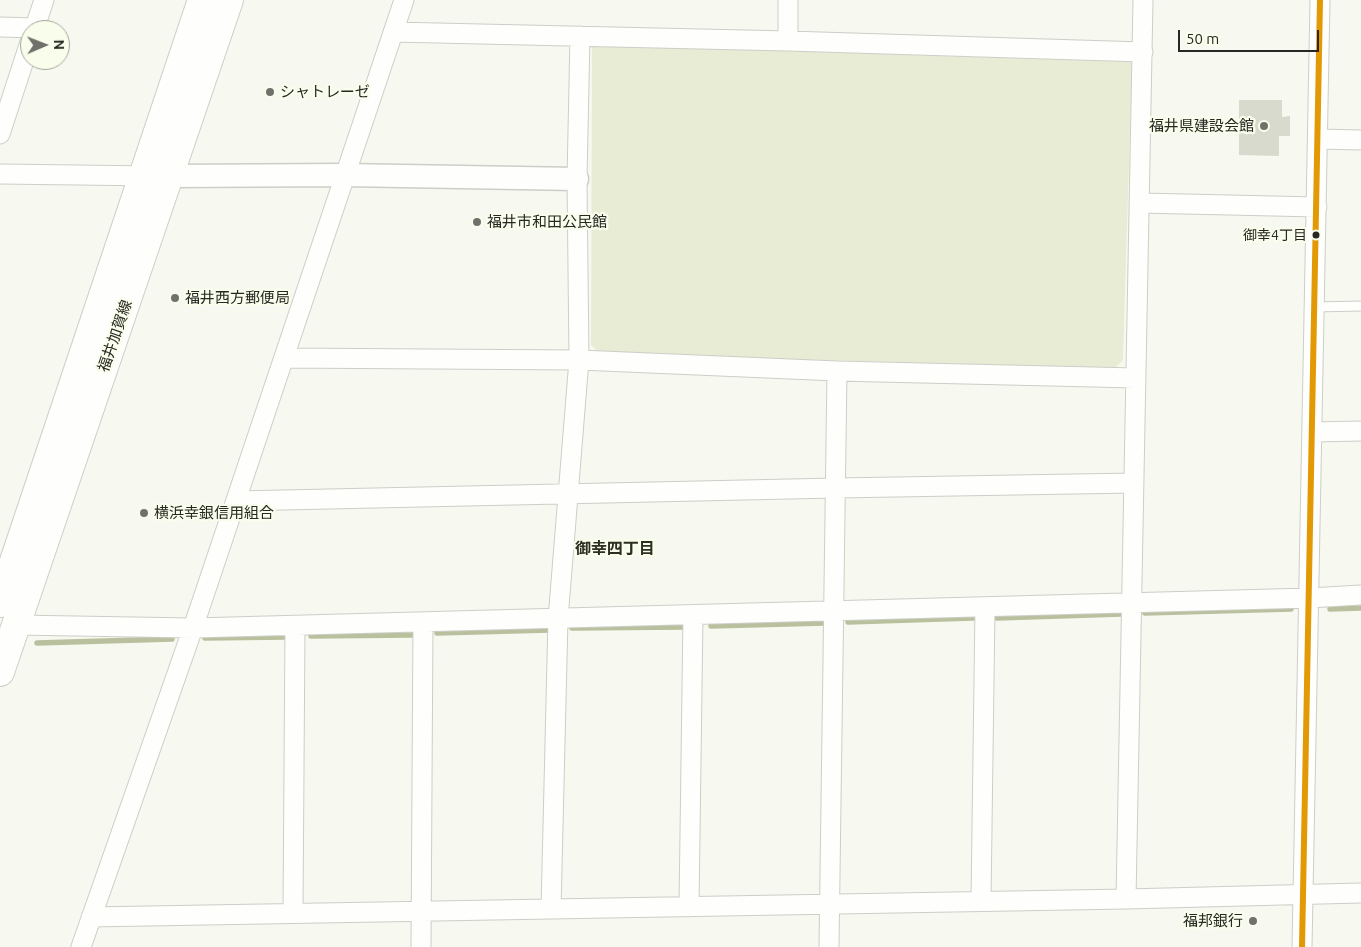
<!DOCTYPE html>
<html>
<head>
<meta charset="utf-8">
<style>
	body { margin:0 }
	#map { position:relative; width:1361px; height:947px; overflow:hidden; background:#f7f9f0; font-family:Ubuntu,sans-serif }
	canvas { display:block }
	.north { position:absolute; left:20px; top:20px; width:50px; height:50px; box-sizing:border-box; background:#f9fdec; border:1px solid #a5a89b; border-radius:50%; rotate:89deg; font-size:14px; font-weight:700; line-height:20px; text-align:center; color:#272822 }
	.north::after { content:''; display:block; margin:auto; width:18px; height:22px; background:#70716a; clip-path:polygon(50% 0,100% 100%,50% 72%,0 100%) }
	.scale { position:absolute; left:1178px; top:30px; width:141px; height:22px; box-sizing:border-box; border:2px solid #272822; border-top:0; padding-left:6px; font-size:15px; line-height:18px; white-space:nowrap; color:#272822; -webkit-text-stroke:4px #f9fdec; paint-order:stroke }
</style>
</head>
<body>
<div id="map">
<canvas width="1361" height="947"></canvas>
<div class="north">N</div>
<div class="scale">50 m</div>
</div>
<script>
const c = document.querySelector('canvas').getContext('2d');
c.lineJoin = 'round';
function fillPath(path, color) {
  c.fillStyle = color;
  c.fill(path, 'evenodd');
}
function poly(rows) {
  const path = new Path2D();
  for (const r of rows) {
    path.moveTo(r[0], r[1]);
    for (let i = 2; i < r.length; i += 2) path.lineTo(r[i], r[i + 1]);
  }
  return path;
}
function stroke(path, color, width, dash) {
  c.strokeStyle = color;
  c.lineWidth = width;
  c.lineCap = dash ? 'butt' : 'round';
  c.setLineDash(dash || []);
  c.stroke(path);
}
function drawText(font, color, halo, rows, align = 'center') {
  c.font = font + ' Ubuntu,"Noto Sans JP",sans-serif';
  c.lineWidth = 4.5;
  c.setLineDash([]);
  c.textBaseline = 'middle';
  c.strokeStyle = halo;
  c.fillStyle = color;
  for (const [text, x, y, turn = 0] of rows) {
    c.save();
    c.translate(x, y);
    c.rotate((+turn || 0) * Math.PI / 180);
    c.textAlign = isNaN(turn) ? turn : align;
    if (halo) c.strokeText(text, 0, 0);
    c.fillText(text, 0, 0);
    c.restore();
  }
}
fillPath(poly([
	[592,45,1132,62,1123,360,1115,368,600,354,591,345]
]), '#e8ecd5');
stroke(poly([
	[1330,609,1361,608],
	[1145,613,1291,609],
	[997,618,1121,614],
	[848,622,973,618],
	[711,626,825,623],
	[572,628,686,627],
	[437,633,549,630],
	[311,636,414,635],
	[205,638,287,637],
	[37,643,172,639]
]), '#b9c09d', 5.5);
fillPath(poly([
	[1239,100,1282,100,1282,117,1290,116,1290,136,1279,136,1279,156,1239,155]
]), '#d7dacd');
const service = poly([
	[1314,307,1361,306]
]);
const minor = poly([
	[0,27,35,28],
	[34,30,44,0],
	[393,32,788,41,1143,52],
	[788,41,788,0],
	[0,134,30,42],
	[1318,139,1361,140],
	[0,174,154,176],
	[1140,203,1317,207],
	[284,358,579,360,837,371,1136,378],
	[1312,432,1361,431],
	[236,501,836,488,1134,483],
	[16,625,193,628,1309,598,1361,595],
	[1126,899,1143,0],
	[981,901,985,607],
	[689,907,693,615],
	[551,909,558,619,579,360,577,179,580,36],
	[293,913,295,626],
	[91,917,1126,899,1361,893],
	[81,947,193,628,404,0],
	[421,947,423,622],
	[829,947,837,371],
	[1302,947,1320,0]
]);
const tertiary = poly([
	[170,176,344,175,577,179]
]);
const primary = poly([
	[0,603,202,0],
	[0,672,229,0]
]);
stroke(service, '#cccec7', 11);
stroke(minor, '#cccec7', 21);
stroke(tertiary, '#cccec7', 25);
stroke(primary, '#cccec7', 30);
stroke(service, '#fefefd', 9);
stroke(minor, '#fefefd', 19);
stroke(tertiary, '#fefefd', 22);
stroke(primary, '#fefefd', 28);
stroke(poly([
	[1302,947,1320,0]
]), '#e29903', 6);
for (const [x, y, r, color] of [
	[270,92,5,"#70716a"],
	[1264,126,5,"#70716a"],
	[477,222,5,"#70716a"],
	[1316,235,4.5,"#272822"],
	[175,298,5,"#70716a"],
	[144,513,5,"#70716a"],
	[1253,921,5,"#70716a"]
]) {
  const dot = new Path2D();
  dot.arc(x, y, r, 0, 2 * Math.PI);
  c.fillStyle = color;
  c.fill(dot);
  stroke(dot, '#f9fdec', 2);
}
drawText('14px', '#272822', '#f9fdec', [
	["御幸4丁目",1307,235]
], 'right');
drawText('15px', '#272822', '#f9fdec', [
	["シャトレーゼ",280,92],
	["福井県建設会館",1254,126,"right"],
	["福井市和田公民館",487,222],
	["福井西方郵便局",185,298],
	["横浜幸銀信用組合",154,513],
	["福邦銀行",1243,921,"right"]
], 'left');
drawText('15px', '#272822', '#f9fdec', [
	["福井加賀線",115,336,-71]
]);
drawText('bold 16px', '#2d2f22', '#f9fdec', [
	["御幸四丁目",615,549]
]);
</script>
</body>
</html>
